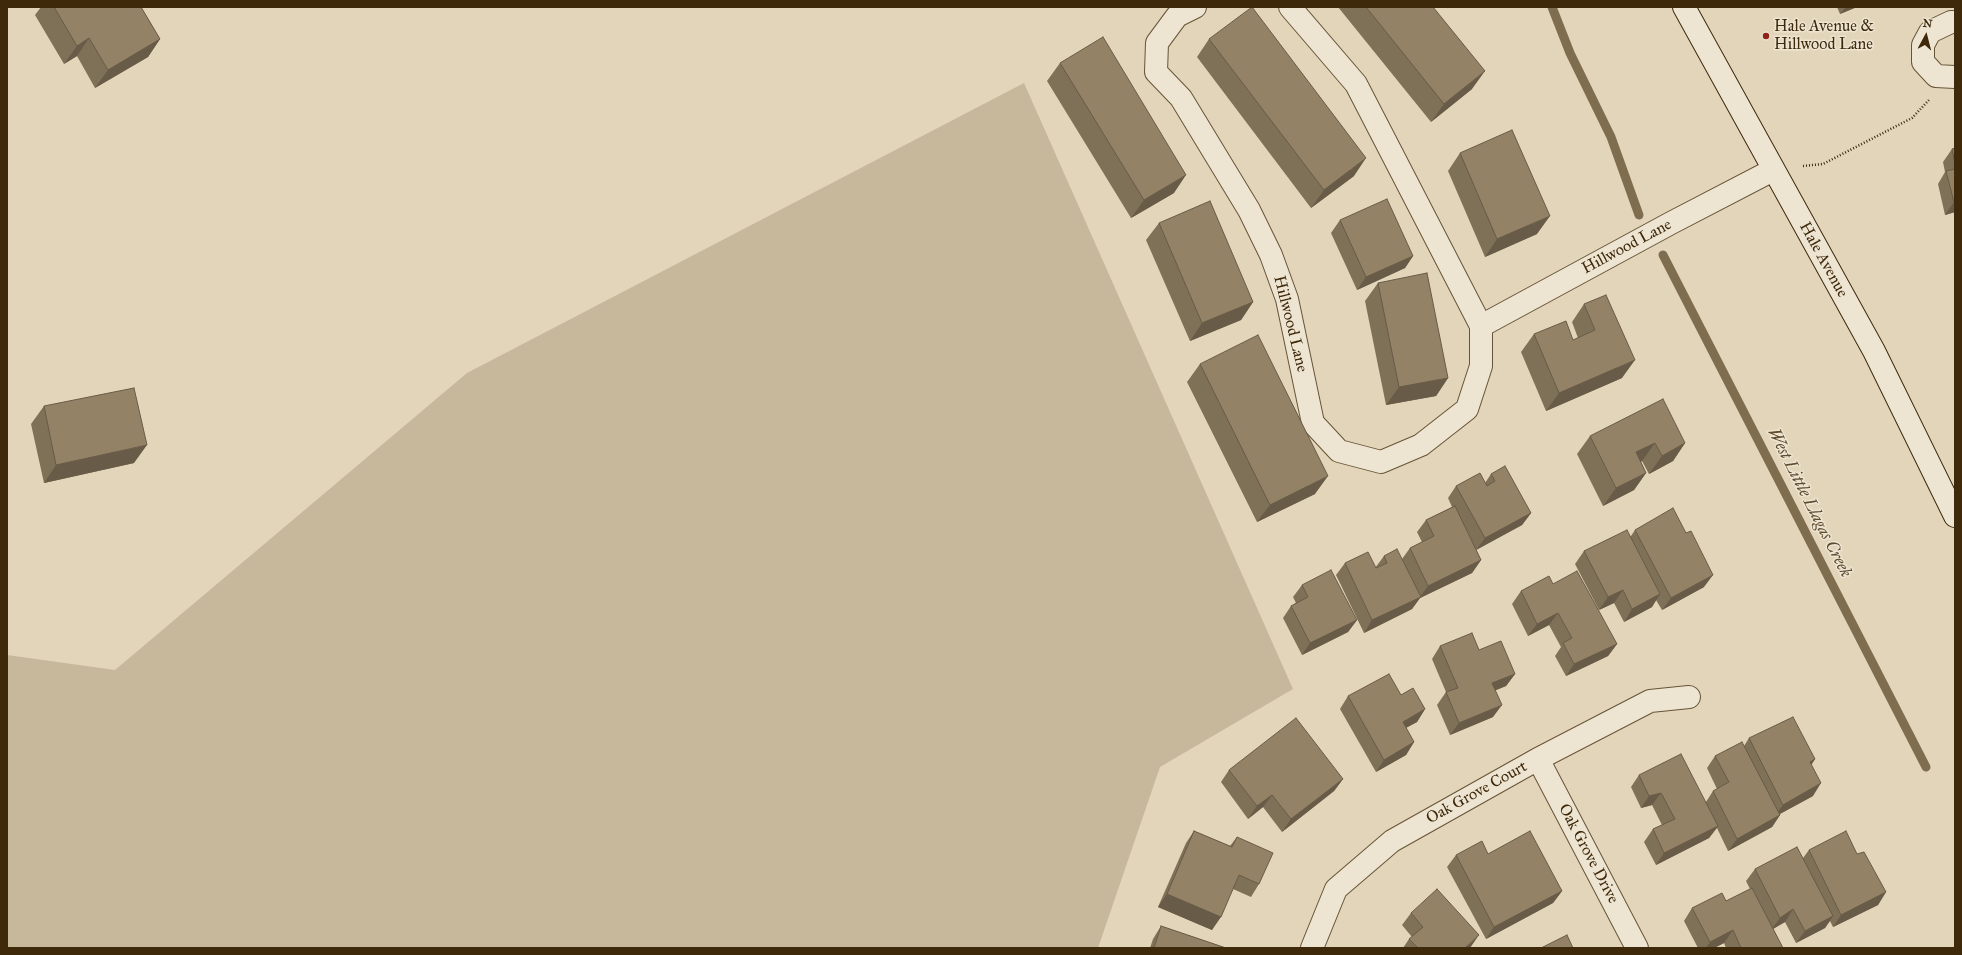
<!DOCTYPE html>
<html>
<head>
<meta charset="utf-8">
<style>
	body { margin:0 }
	#map { position:relative; width:1962px; height:955px; overflow:hidden; background:#e3d5ba; font-family:"IM FELL Great Primer",serif }
	canvas { display:block }
	.frame { position:absolute; inset:0; border:8px solid #3e290b; pointer-events:none }
	.north { position:absolute; left:1906px; top:16px; width:40px; height:40px; -webkit-text-stroke:3px #ede4d2; paint-order:stroke; rotate:7deg; font-size:11px; font-weight:700; line-height:16px; text-align:center; color:#3e290b }
	.north::after { content:''; display:block; margin:auto; width:14px; height:18px; background:#3e290b; clip-path:polygon(50% 0,100% 100%,50% 72%,0 100%) }
</style>
</head>
<body>
<div id="map">
<canvas width="1962" height="955"></canvas>
<div class="frame"></div>
<div class="north">N</div>
</div>
<script>
const c = document.querySelector('canvas').getContext('2d');
c.lineJoin = 'round';
function fillPath(path, color) {
  c.fillStyle = color;
  c.fill(path, 'evenodd');
}
function poly(rows) {
  const path = new Path2D();
  for (const r of rows) {
    path.moveTo(r[0], r[1]);
    for (let i = 2; i < r.length; i += 2) path.lineTo(r[i], r[i + 1]);
  }
  return path;
}
function stroke(path, color, width, dash) {
  c.strokeStyle = color;
  c.lineWidth = width;
  c.lineCap = dash ? 'butt' : 'round';
  c.setLineDash(dash || []);
  c.stroke(path);
}
function drawText(font, color, halo, rows, align = 'center') {
  c.font = font + ' "IM FELL Great Primer",serif';
  c.lineWidth = 3;
  c.setLineDash([]);
  c.textBaseline = 'middle';
  c.strokeStyle = halo;
  c.fillStyle = color;
  for (const [text, x, y, turn = 0] of rows) {
    c.save();
    c.translate(x, y);
    c.rotate((+turn || 0) * Math.PI / 180);
    c.textAlign = isNaN(turn) ? turn : align;
    if (halo) c.strokeText(text, 0, 0);
    c.fillText(text, 0, 0);
    c.restore();
  }
}
fillPath(poly([
	[1024,83,1293,689,1160,767,1098,948,7,948,7,655,115,670,467,373]
]), '#c7b89c');
stroke(poly([
	[1552,7,1570,53,1611,137,1639,215],
	[1663,255,1926,767]
]), '#7f6d50', 9);
const minor = poly([
	[1195,7,1177,16,1157,43,1156,72,1181,98,1249,210,1271,255,1287,299,1313,423,1339,451,1381,462,1421,445,1467,409,1481,366,1481,326,1356,84,1290,7],
	[1955,22,1951,22,1930,32,1923,45,1923,62,1936,76,1955,77],
	[1481,326,1671,223,1773,170],
	[1538,759,1637,948],
	[1312,948,1336,889,1392,841,1538,759,1650,701,1689,697]
]);
const secondary = poly([
	[1684,7,1874,351,1955,516]
]);
stroke(minor, '#675437', 24);
stroke(secondary, '#3e290b', 24);
stroke(poly([
	[1803,166,1823,164,1912,118,1929,100]
]), '#3e290b', 2.5, [1, 2]);
stroke(minor, '#ede4d2', 22);
stroke(secondary, '#ede4d2', 22);
fillPath(poly([
	[41,7,141,7,160,39,148,57,95,88,77,56,64,64,35,15],
	[1338,7,1433,7,1472,89,1431,122],
	[1837,7,1857,7,1840,14],
	[1209,39,1354,176,1311,208,1197,57],
	[1060,63,1174,193,1131,218,1047,81],
	[1955,148,1955,212,1945,215,1938,184,1945,172,1943,162,1952,149],
	[1460,153,1537,234,1485,257,1448,171],
	[1340,220,1413,256,1405,268,1357,290,1331,233],
	[1159,223,1253,302,1241,320,1190,341,1146,240],
	[1378,283,1448,378,1436,396,1386,405,1365,301],
	[1584,304,1622,378,1546,411,1521,352,1534,334,1573,340,1578,338,1572,322],
	[1200,364,1315,494,1257,522,1187,382],
	[44,406,134,463,44,483,31,424],
	[1590,436,1685,443,1673,461,1649,474,1642,461,1641,462,1646,473,1634,490,1603,506,1577,454],
	[1491,474,1531,513,1522,525,1476,550,1481,560,1472,573,1420,598,1412,609,1364,633,1336,575,1345,563,1375,568,1384,556,1402,559,1410,548,1422,542,1417,532,1426,520,1452,507,1448,498,1456,486,1485,483],
	[1635,530,1704,587,1662,610,1656,600,1652,607,1624,622,1614,603,1599,610,1575,564,1584,551,1631,536],
	[1553,584,1617,644,1608,656,1566,676,1555,656,1561,647,1549,625,1528,636,1512,604,1521,591],
	[1302,585,1357,620,1348,632,1302,655,1283,618,1291,606,1296,603,1293,597],
	[1440,646,1479,650,1515,674,1506,686,1496,690,1493,717,1450,735,1437,705,1446,692,1432,659],
	[1401,695,1425,709,1417,722,1406,728,1414,742,1406,755,1376,772,1340,709,1348,696],
	[1749,738,1815,759,1811,765,1813,796,1780,814,1780,815,1772,827,1728,851,1717,828,1709,838,1656,865,1644,842,1653,829,1662,825,1652,805,1641,808,1631,787,1639,775,1706,802,1713,791,1717,789,1707,768,1715,756,1744,746],
	[1229,770,1343,779,1334,791,1282,832,1263,807,1248,819,1221,782],
	[1194,831,1230,846,1237,837,1259,884,1251,897,1233,889,1212,930,1158,907,1186,843],
	[1809,850,1857,854,1886,892,1878,905,1833,927,1830,921,1825,928,1796,943,1785,922,1773,929,1783,948,1726,948,1724,943,1714,948,1698,948,1684,921,1692,908,1726,901,1750,889,1746,881,1755,869,1803,858],
	[1488,854,1562,891,1553,903,1486,939,1447,867,1456,855],
	[1411,913,1470,948,1403,948,1409,939,1412,937,1402,925],
	[1161,926,1226,948,1150,948,1153,939]
]), '#7f7058');
fillPath(poly([
	[1846,7,1857,7,1840,14],
	[89,38,77,56,64,64,77,46],
	[160,39,148,57,95,88,108,70],
	[1485,71,1472,89,1431,122,1444,104],
	[1366,158,1354,176,1311,208,1324,190],
	[1186,175,1174,193,1131,218,1144,200],
	[1954,202,1955,202,1955,212,1945,215],
	[1550,216,1537,234,1485,257,1497,239],
	[1413,256,1405,268,1357,290,1366,277],
	[1253,302,1241,320,1190,341,1202,323],
	[1635,360,1622,378,1546,411,1559,393],
	[1448,378,1436,396,1386,405,1399,387],
	[1655,443,1642,461,1623,470,1636,452],
	[1685,443,1673,461,1649,474,1662,456],
	[147,445,134,463,44,483,56,465],
	[1646,473,1634,490,1603,506,1616,488],
	[1328,476,1315,494,1257,522,1270,505],
	[1531,513,1522,525,1476,550,1485,538],
	[1481,560,1472,573,1420,598,1412,609,1364,633,1372,620,1420,597,1428,586],
	[1713,575,1704,587,1662,610,1671,598],
	[1623,590,1614,603,1599,610,1608,597],
	[1660,594,1652,607,1624,622,1632,609],
	[1558,613,1549,625,1528,636,1537,624],
	[1357,620,1348,632,1302,655,1310,643],
	[1617,644,1608,656,1566,676,1574,664],
	[1515,674,1506,686,1484,695,1492,683],
	[1502,705,1493,717,1450,735,1459,723],
	[1425,709,1417,722,1394,734,1403,722],
	[1414,742,1406,755,1376,772,1384,760],
	[1815,759,1807,772,1810,762],
	[1343,779,1334,791,1282,832,1291,819],
	[1821,783,1813,796,1774,817,1783,805],
	[1661,793,1652,805,1641,808,1649,796],
	[1272,795,1263,807,1248,819,1257,806],
	[1780,815,1772,827,1728,851,1737,839],
	[1718,826,1709,838,1656,865,1664,853],
	[1562,891,1553,903,1486,939,1494,927],
	[1886,892,1878,905,1833,927,1841,915],
	[1167,894,1221,917,1212,930,1158,907],
	[1793,909,1785,922,1771,930,1780,918],
	[1833,916,1825,928,1796,943,1805,931],
	[1733,930,1724,943,1714,948,1706,948,1710,942],
	[1479,935,1470,948,1465,948]
]), '#685b47');
const building = poly([
	[54,7,141,7,160,39,108,70,89,38,77,46,54,7],
	[1252,7,1366,158,1324,190,1209,39,1252,7],
	[1366,7,1433,7,1485,71,1444,104,1366,7],
	[1103,37,1186,175,1144,200,1060,63,1103,37],
	[1512,130,1550,216,1497,239,1460,153,1512,130],
	[1955,148,1955,164,1952,149,1955,148],
	[1955,169,1955,202,1954,202,1946,171,1955,169],
	[1387,199,1413,256,1366,277,1340,220,1387,199],
	[1210,201,1253,302,1202,323,1159,223,1210,201],
	[1427,273,1448,378,1399,387,1378,283,1427,273],
	[1606,295,1635,360,1559,393,1534,334,1566,321,1573,340,1595,330,1584,304,1606,295],
	[1258,335,1328,476,1270,505,1200,364,1258,335],
	[134,388,147,445,56,465,44,406,134,388],
	[1663,399,1685,443,1662,456,1655,443,1636,452,1646,473,1616,488,1590,436,1663,399],
	[1505,466,1531,513,1485,538,1456,486,1480,473,1487,486,1495,481,1491,474,1505,466],
	[1455,506,1481,560,1428,586,1410,548,1434,536,1426,520,1455,506],
	[1673,508,1686,533,1691,531,1713,575,1671,598,1635,530,1673,508],
	[1627,530,1660,594,1632,609,1623,590,1608,597,1584,551,1627,530],
	[1397,549,1421,597,1372,620,1345,563,1368,552,1376,568,1387,563,1384,556,1397,549],
	[1331,570,1357,620,1310,643,1291,606,1308,597,1302,585,1331,570],
	[1577,571,1617,644,1574,664,1563,643,1572,638,1558,613,1537,624,1521,591,1549,576,1553,584,1577,571],
	[1472,633,1479,650,1501,641,1515,674,1492,683,1502,705,1459,723,1446,692,1458,688,1440,646,1472,633],
	[1389,674,1401,695,1413,688,1425,709,1403,722,1414,742,1384,760,1348,696,1389,674],
	[1793,717,1815,759,1810,762,1821,783,1783,805,1749,738,1793,717],
	[1296,718,1343,779,1291,819,1272,795,1257,806,1229,770,1296,718],
	[1742,742,1780,815,1737,839,1713,791,1729,782,1715,756,1742,742],
	[1681,754,1718,826,1664,853,1653,829,1675,819,1661,793,1649,796,1639,775,1681,754],
	[1194,831,1232,847,1237,837,1273,853,1259,884,1239,875,1221,917,1167,894,1194,831],
	[1530,831,1562,891,1494,927,1456,855,1482,841,1488,854,1530,831],
	[1846,831,1857,854,1864,852,1886,892,1841,915,1809,850,1846,831],
	[1797,847,1833,916,1805,931,1793,909,1780,918,1755,869,1797,847],
	[1752,888,1783,948,1741,948,1733,930,1710,942,1692,908,1722,893,1726,901,1752,888],
	[1437,889,1479,935,1465,948,1418,948,1409,939,1423,927,1411,913,1437,889],
	[1161,926,1226,948,1154,948,1161,926],
	[1567,935,1573,948,1541,948,1567,935]
]);
fillPath(building, '#948266');
stroke(building, '#685b47', 1);
for (const [x, y, r, color] of [
	[1766,36,4,"#8f2418"]
]) {
  const dot = new Path2D();
  dot.arc(x, y, r, 0, 2 * Math.PI);
  c.fillStyle = color;
  c.fill(dot);
  stroke(dot, '#ede4d2', 1.5);
}
drawText('16px', '#3e290b', '#ede4d2', [
	["Hale Avenue &",1774,27],
	["Hillwood Lane",1774,45]
], 'left');
drawText('16px', '#3e290b', '#ede4d2', [
	["Hillwood Lane",1627,247,-28],
	["Hale Avenue",1823,260,61],
	["Hillwood Lane",1290,324,76],
	["Oak Grove Court",1477,793,-29],
	["Oak Grove Drive",1588,854,62]
]);
drawText('italic 17px', '#5f4b2e', '#ede4d2', [
	["West Little Llagas Creek",1809,503,63]
]);
</script>
</body>
</html>
